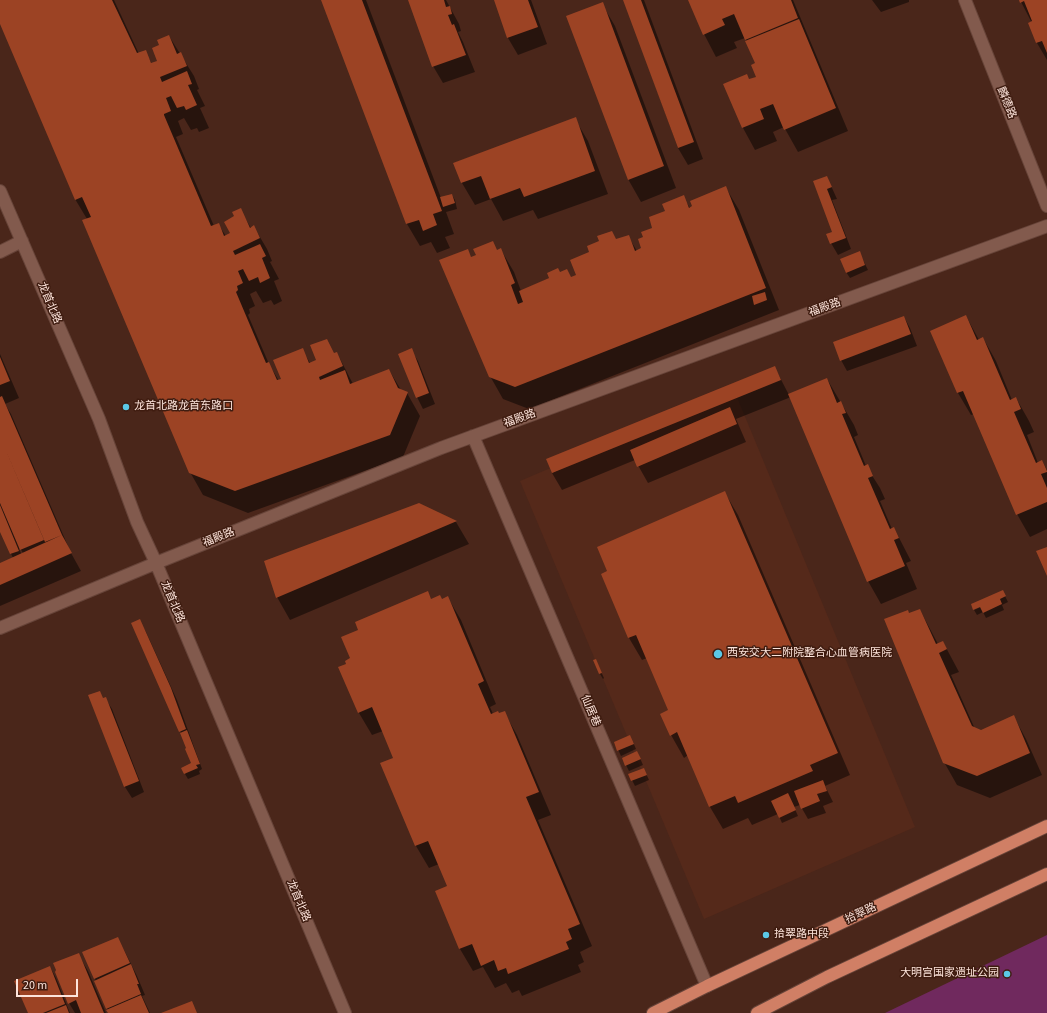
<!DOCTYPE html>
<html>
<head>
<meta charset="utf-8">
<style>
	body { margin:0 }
	#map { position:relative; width:1047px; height:1013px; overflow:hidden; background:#4a261a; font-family:"Source Sans 3",sans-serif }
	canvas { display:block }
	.scale { position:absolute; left:16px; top:979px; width:62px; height:18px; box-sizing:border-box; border:2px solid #fde4db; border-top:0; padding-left:5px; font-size:12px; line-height:14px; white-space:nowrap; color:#fde4db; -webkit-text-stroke:3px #3f1c10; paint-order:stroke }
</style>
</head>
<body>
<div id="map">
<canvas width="1047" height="1013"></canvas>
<div class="scale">20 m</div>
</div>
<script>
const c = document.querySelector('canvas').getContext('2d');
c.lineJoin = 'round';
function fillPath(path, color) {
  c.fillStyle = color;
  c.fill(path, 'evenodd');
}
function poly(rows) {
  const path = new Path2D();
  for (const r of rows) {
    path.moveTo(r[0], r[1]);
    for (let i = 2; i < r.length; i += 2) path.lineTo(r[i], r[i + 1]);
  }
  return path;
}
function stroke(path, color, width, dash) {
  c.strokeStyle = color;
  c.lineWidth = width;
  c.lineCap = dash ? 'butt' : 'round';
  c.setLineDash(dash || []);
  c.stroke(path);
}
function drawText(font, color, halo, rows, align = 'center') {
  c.font = font + ' "Source Sans 3","Noto Sans SC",sans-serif';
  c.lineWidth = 3;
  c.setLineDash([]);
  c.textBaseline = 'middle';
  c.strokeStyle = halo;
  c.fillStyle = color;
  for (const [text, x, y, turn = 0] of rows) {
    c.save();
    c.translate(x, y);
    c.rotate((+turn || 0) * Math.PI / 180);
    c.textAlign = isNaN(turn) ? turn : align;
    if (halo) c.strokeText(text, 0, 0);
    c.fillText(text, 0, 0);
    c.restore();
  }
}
fillPath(poly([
	[734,390,915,827,704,919,520,481]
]), '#55291a');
fillPath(poly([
	[1047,935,1047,1013,885,1013]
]), '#70295e');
fillPath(poly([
	[0,0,114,0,139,54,145,52,152,64,158,61,160,45,169,36,194,76,199,89,197,90,205,106,200,108,209,128,199,132,197,128,191,130,184,118,178,121,183,134,176,137,214,226,218,224,226,236,231,234,236,217,240,210,251,228,254,227,267,249,272,261,270,262,279,279,274,281,282,301,274,305,271,300,263,303,256,291,250,294,255,306,249,309,250,313,248,315,269,364,279,381,282,379,302,349,310,363,337,353,353,384,389,370,401,390,407,393,420,416,403,457,248,513,203,495,190,472,87,219,75,199,0,22],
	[322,0,366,0,441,198,452,195,455,200,457,209,446,212,454,234,445,237,450,248,437,253,431,242,420,246,407,224],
	[409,0,446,0,459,24,461,31,458,32,463,42,475,72,443,83,433,66],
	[495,0,531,0,547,44,518,55,508,38],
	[624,0,644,0,703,159,688,165,678,148],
	[689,0,793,0,848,131,798,152,784,127,773,132,777,141,755,150,743,128,724,84,749,80,758,77,756,64,745,38,734,42,737,48,716,57,704,34],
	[872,0,909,0,909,2,881,12],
	[1020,0,1047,0,1047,60,1037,43,1030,24,1032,23],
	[602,4,615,26,676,188,641,202,628,179],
	[575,119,588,141,608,194,538,219,533,210,503,221,491,199,475,205,462,183,454,163],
	[827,177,837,199,832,200,851,249,838,255,831,243,833,233,814,182],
	[726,188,739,210,779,310,529,409,503,399,490,376,467,250,471,258,501,250,514,272,521,291,560,273,571,278,577,276,616,240,628,236,637,251,642,249,644,237,654,228,666,211,683,197,690,208],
	[859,252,868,270,850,278,846,272],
	[966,316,979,340,983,338,996,361,1012,400,1016,398,1029,421,1034,432,1027,435,1038,463,1042,461,1047,470,1047,529,1030,537,1017,514,974,414,971,415,958,393,932,331],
	[904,317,910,328,917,346,847,371,841,360],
	[411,350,418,361,435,404,423,409,417,397],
	[0,354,19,398,5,404,11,414,71,553,81,571,0,606,0,564,13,558,0,529],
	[20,548,23,553,22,555,19,549],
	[775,368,789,395,827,379,854,425,858,435,854,437,866,466,880,488,885,499,880,501,892,529,894,528,911,561,906,563,917,589,881,604,868,581,791,397,736,419,746,442,648,483,635,460,562,490,552,473],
	[725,493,738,515,850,775,825,786,833,802,823,806,826,813,808,819,800,805,794,807,798,816,782,823,778,814,752,825,748,818,723,829,710,807,688,755,684,758,671,735,670,711,647,658,642,660,629,638],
	[419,504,456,522,469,544,290,620,277,597],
	[427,593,431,600,442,600,448,598,461,620,496,704,490,707,493,714,499,715,504,712,517,735,551,815,538,820,592,946,580,952,584,962,578,965,581,972,522,996,519,990,512,993,506,983,495,988,483,967,473,971,460,949,436,892,448,887,439,864,429,868,416,846,382,764,394,758,383,731,372,735,359,713,340,668,347,665,352,659,359,630],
	[1005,596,1008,602,1002,605,1004,610,986,618,983,612,977,615,974,610],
	[920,610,938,644,943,642,959,672,951,675,975,729,981,731,1014,717,1026,739,1042,775,990,798,957,785,944,762,909,614],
	[140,621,146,632,177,700,202,769,199,771,200,774,188,779,185,774,192,764,188,748,132,624],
	[598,665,604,678,603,679,600,674],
	[89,696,103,699,105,698,112,709,144,792,132,798,125,787],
	[633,742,636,749,621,756,615,743],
	[640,758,643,765,629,771,626,765],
	[644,769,649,780,635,786,632,780],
	[118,938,137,976,145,995,142,996,150,1013,109,1013,95,979],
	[78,954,88,971,106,1013,75,1013,69,1003],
	[50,967,56,978,70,1013,29,1013]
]), '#0007');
fillPath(poly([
	[0,0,112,0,137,53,146,50,151,63,157,61,152,48,159,45,157,40,169,35,177,54,181,52,187,66,160,77,162,82,187,71,192,84,188,85,197,105,186,110,184,106,177,108,171,96,166,98,171,111,164,114,164,115,211,226,219,223,224,236,230,233,224,222,234,216,232,212,241,208,250,228,254,225,260,238,233,251,235,255,260,244,266,256,262,258,270,278,260,283,258,277,249,281,243,269,238,271,243,283,237,286,238,290,236,292,266,363,269,362,277,380,281,379,273,360,303,348,309,363,316,360,310,345,327,339,334,353,337,352,343,366,319,377,320,380,345,370,350,384,389,369,398,388,408,392,390,435,235,491,189,473,82,220,91,217,82,197,75,200,0,24],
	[321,0,362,0,442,211,433,214,437,225,423,231,419,220,406,224],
	[408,0,444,0,446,7,450,6,452,14,448,15,452,25,454,24,466,55,432,67],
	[494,0,528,0,538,27,507,38],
	[623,0,641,0,694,142,678,148],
	[688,0,791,0,798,18,745,40,734,14,722,19,725,25,703,35],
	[1019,0,1047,0,1047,53,1042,41,1036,43,1028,23,1032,21,1024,1,1020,3],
	[603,2,664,166,628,180,566,16],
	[799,19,836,108,784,130,773,104,760,109,764,119,742,128,723,84,747,74,749,79,756,77,751,65,755,63,745,41],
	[576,117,595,171,524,197,520,188,490,199,481,176,461,183,453,163],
	[827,176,832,187,827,189,846,238,830,244,826,234,832,232,813,181],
	[726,186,766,288,515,387,489,377,439,260,468,249,471,257,476,255,473,249,493,241,497,250,501,248,515,283,511,285,518,304,523,302,519,291,549,278,547,273,558,268,560,272,567,269,571,277,576,275,570,260,589,252,587,246,599,241,597,236,612,231,616,239,629,235,635,251,641,248,638,239,643,237,641,232,652,228,649,217,665,211,662,204,684,195,689,208,692,206,690,201],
	[452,194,455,203,443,207,440,197],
	[860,251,865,265,846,273,840,259],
	[765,292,767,300,754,305,752,296],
	[966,315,977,340,983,337,1010,400,1016,397,1021,409,1014,412,1036,463,1042,460,1047,471,1047,472,1041,474,1047,488,1047,502,1016,515,963,391,957,393,930,331],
	[904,316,911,334,840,361,833,342],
	[412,348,429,393,416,398,398,354],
	[0,357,10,381,0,385],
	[775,366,781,380,552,473,546,459],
	[827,378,837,403,841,401,846,413,842,414,864,466,868,464,873,476,868,478,890,529,894,527,899,538,894,540,905,566,867,582,788,394],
	[2,396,62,535,45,542,1,439,44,540,20,550,0,503,0,397],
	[730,407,737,424,637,467,630,450],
	[725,491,838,753,810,765,813,771,738,803,735,796,709,807,677,732,670,736,660,714,668,710,636,635,628,638,601,574,607,571,597,547],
	[419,503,457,521,276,598,264,561],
	[0,505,19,551,10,554,0,532],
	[62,535,72,553,0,585,0,563],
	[1047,547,1047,576,1036,551],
	[1003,590,1006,596,1000,599,1002,604,983,613,980,607,973,610,971,604],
	[428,591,431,599,440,595,442,599,448,596,484,681,478,684,491,714,498,711,499,713,505,711,539,792,526,797,580,924,568,929,572,939,566,942,569,949,508,974,506,968,498,971,494,960,481,966,472,944,459,949,435,891,447,886,428,841,415,846,380,763,393,758,372,707,358,713,338,667,346,664,345,661,350,658,341,637,358,630,355,622],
	[920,609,936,644,943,641,947,649,939,653,972,726,981,730,1014,715,1030,753,977,776,943,763,884,619,908,610,909,613],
	[140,619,171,688,186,729,179,732,131,623],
	[596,659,602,673,599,674,593,660],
	[100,691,103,698,106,697,139,781,124,787,88,695],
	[187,730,200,764,196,765,198,768,184,774,181,768,191,763,185,749,186,748,180,733],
	[630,735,634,744,617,751,614,742],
	[637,751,641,759,625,766,622,758],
	[644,768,647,775,631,781,628,774],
	[823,780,827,791,817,794,820,801,801,809,794,791],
	[788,793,796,810,779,818,771,801],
	[118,937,130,963,94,979,82,952],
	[79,953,104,1013,81,1013,76,1000,68,1004,55,972,56,970,53,963],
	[131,964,139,984,137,984,141,994,106,1009,94,981],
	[50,966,65,1004,43,1013,28,1013,14,981],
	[141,995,149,1013,108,1013,106,1010],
	[192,1001,197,1013,161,1013],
	[66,1005,69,1013,46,1013]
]), '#9c4324');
const minor = poly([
	[965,0,1047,206],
	[0,191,99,419,137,522,156,563,345,1013],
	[0,252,22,241],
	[473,436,707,986],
	[0,628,156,563,441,448,1047,226]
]);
const major = poly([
	[653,1013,707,986,1047,826],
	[757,1013,827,977,1047,874]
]);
stroke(minor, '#674439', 14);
stroke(major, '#674439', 14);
stroke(minor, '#825a4d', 12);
stroke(major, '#d07f65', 12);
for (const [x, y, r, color] of [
	[126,407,4,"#5bc8e6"],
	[718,654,5,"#5bc8e6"],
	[766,935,4,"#5bc8e6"],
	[1007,974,4,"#5bc8e6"]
]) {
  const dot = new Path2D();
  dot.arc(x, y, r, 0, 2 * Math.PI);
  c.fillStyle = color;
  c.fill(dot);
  stroke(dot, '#3f1c10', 1.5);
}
drawText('11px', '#fde4db', '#3f1c10', [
	["麟德路",1006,103,68],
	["龙首北路",49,303,67],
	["福殿路",825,308,-20],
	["福殿路",520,419,-20],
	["福殿路",219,538,-22],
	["龙首北路",172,602,67],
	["仙居巷",590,711,67],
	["龙首北路",298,901,67],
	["拾翠路",861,914,-25]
]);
drawText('11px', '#fde4db', '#3f1c10', [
	["龙首北路龙首东路口",134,407],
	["西安交大二附院整合心血管病医院",727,654],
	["拾翠路中段",774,935],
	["大明宫国家遗址公园",999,974,"right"]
], 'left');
</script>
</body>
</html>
